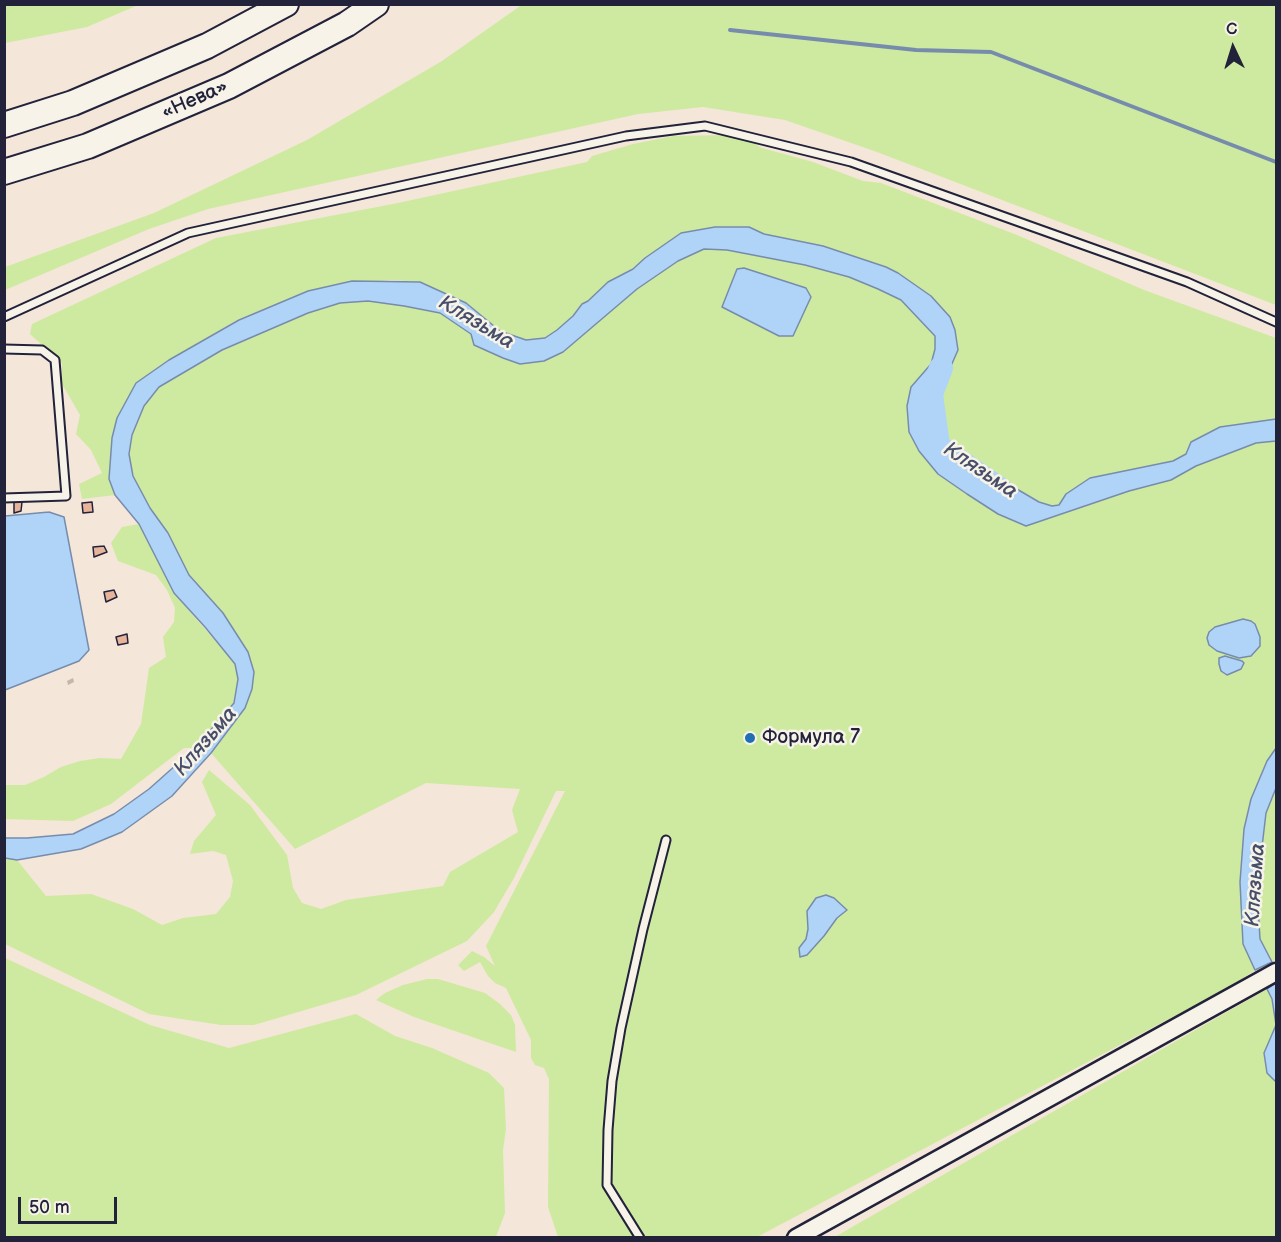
<!DOCTYPE html>
<html>
<head>
<meta charset="utf-8">
<style>
	body { margin:0 }
	#map { position:relative; width:1281px; height:1242px; overflow:hidden; background:#f4e6d8; font-family:"Balsamiq Sans",sans-serif }
	canvas { display:block }
	.frame { position:absolute; inset:0; border:6px solid #22223b; pointer-events:none }
	.north { position:absolute; left:1203px; top:18px; width:60px; height:60px; -webkit-text-stroke:4px #f7f3e8; paint-order:stroke; rotate:356deg; font-size:16px; font-weight:700; line-height:24px; text-align:center; color:#22223b }
	.north::after { content:''; display:block; margin:auto; width:21px; height:27px; background:#22223b; clip-path:polygon(50% 0,100% 100%,50% 72%,0 100%) }
	.scale { position:absolute; left:18px; top:1197px; width:99px; height:27px; box-sizing:border-box; border:3px solid #22223b; border-top:0; padding-left:8px; font-size:18px; line-height:21px; white-space:nowrap; color:#22223b; -webkit-text-stroke:4px #f7f3e8; paint-order:stroke }
</style>
</head>
<body>
<div id="map">
<canvas width="1281" height="1242"></canvas>
<div class="frame"></div>
<div class="north">С</div>
<div class="scale">50 m</div>
</div>
<script>
const c = document.querySelector('canvas').getContext('2d');
c.lineJoin = 'round';
function fillPath(path, color) {
  c.fillStyle = color;
  c.fill(path, 'evenodd');
}
function poly(rows) {
  const path = new Path2D();
  for (const r of rows) {
    path.moveTo(r[0], r[1]);
    for (let i = 2; i < r.length; i += 2) path.lineTo(r[i], r[i + 1]);
  }
  return path;
}
function stroke(path, color, width, dash) {
  c.strokeStyle = color;
  c.lineWidth = width;
  c.lineCap = dash ? 'butt' : 'round';
  c.setLineDash(dash || []);
  c.stroke(path);
}
function drawText(font, color, halo, rows, align = 'center') {
  c.font = font + ' "Balsamiq Sans",sans-serif';
  c.lineWidth = 5;
  c.setLineDash([]);
  c.textBaseline = 'middle';
  c.strokeStyle = halo;
  c.fillStyle = color;
  for (const [text, x, y, turn = 0] of rows) {
    c.save();
    c.translate(x, y);
    c.rotate((+turn || 0) * Math.PI / 180);
    c.textAlign = isNaN(turn) ? turn : align;
    if (halo) c.strokeText(text, 0, 0);
    c.fillText(text, 0, 0);
    c.restore();
  }
}
fillPath(poly([
	[5,4,138,4,138,5,87,27,5,43],
	[523,4,1276,5,1276,305,877,152,785,120,703,107,638,114,208,209,149,229,5,290,5,267,154,213,307,140,442,61],
	[729,135,743,137,762,148,813,162,863,181,881,183,1017,235,1144,290,1276,338,1276,419,1220,427,1186,454,1174,461,1090,478,1066,494,1059,505,1052,506,1039,501,998,478,967,469,950,455,939,439,930,421,928,408,933,392,947,375,931,296,898,273,886,267,823,246,764,234,749,227,638,265,608,282,588,301,581,304,573,316,557,330,545,338,539,340,526,340,500,331,466,303,420,282,390,280,308,291,239,319,169,360,136,383,109,479,115,495,82,499,79,484,102,473,91,450,76,434,80,415,62,384,62,363,30,334,32,324,216,238,398,203,587,162,592,156,633,144,673,136],
	[704,249,727,250,805,265,849,277,878,289,901,300,935,336,935,349,931,364,911,387,909,431,919,451,938,474,1008,518,1171,480,1196,466,1256,443,1276,441,1276,748,1267,761,1244,829,1240,882,1243,944,1255,970,1233,985,757,1237,558,1237,548,1207,549,1079,544,1068,535,1065,531,1058,531,1040,506,988,495,983,488,976,480,962,464,971,458,965,472,951,484,957,495,966,486,946,565,791,556,791,514,878,494,912,467,941,356,995,254,1025,221,1025,149,1014,5,944,4,858,17,860,46,896,91,894,133,909,162,925,183,918,216,914,230,897,233,881,226,855,213,851,190,854,194,841,216,815,202,782,209,770,250,805,287,855,293,888,302,903,321,909,346,900,443,886,450,872,518,832,512,810,520,789,426,783,295,849,211,753,231,728,252,689,254,672,248,652,223,613,189,575,168,533,150,508,133,476,129,454,132,435,144,406,159,387,222,350,308,313,340,303,368,301,404,306,440,313,471,334,474,345,503,358,520,364,544,361,563,352,637,289,678,261],
	[139,524,174,593,235,664,238,679,234,703,195,748,184,748,111,804,73,821,5,819,4,785,25,785,44,777,61,767,80,761,100,758,121,759,141,724,149,668,166,657,163,637,174,622,175,608,167,590,156,575,118,561,111,543,122,527],
	[1276,788,1276,959,1272,962,1260,939,1258,906,1261,878,1260,864,1266,813],
	[5,958,150,1025,229,1048,356,1014,395,1036,432,1048,489,1073,504,1088,506,1129,503,1150,505,1213,496,1237,5,1237],
	[427,979,438,979,485,993,500,1004,511,1015,515,1025,516,1052,414,1017,376,1000,385,993,403,985],
	[1267,989,1272,999,1276,1026,1272,1035,1267,1073,1276,1082,1276,1237,833,1238]
]), '#ceeaa0');
const water = poly([
	[715,227,749,227,764,234,823,246,886,267,898,273,931,296,950,317,955,330,958,350,947,375,933,392,928,407,930,421,939,439,950,455,967,469,998,478,1039,502,1052,506,1059,505,1066,494,1090,478,1173,461,1186,454,1191,442,1220,427,1276,419,1276,441,1256,443,1196,466,1171,480,1129,491,1026,526,998,514,967,494,938,474,919,451,909,432,907,406,911,387,931,364,935,349,935,336,901,300,878,289,849,277,805,265,727,250,704,249,678,261,637,289,563,352,544,361,520,364,503,358,474,345,471,334,440,313,404,306,368,301,340,303,308,313,222,350,159,387,144,406,132,435,129,454,133,476,150,508,168,533,189,575,223,613,248,652,254,672,252,689,245,708,211,753,172,796,122,832,81,849,17,860,5,858,5,838,27,838,73,834,114,814,149,789,195,748,234,703,238,679,235,664,205,627,174,593,139,524,115,495,109,479,112,438,117,418,136,383,169,360,239,320,308,291,352,281,420,282,466,303,500,331,526,340,545,338,557,330,573,316,582,304,588,301,608,282,633,269,645,258,681,233,715,227],
	[744,268,806,288,811,297,793,336,779,336,722,307,737,269,744,268],
	[49,512,64,517,89,650,79,661,5,690,5,516,49,512],
	[1243,619,1251,621,1255,624,1260,637,1260,646,1251,656,1239,658,1217,651,1209,645,1207,638,1209,632,1215,627,1243,619],
	[1225,656,1242,661,1244,663,1241,669,1227,675,1221,671,1219,664,1219,658,1225,656],
	[1276,748,1276,788,1266,813,1260,864,1261,878,1258,906,1260,939,1272,962,1255,970,1243,944,1240,882,1244,829,1251,799,1267,761,1276,748],
	[826,895,834,898,847,910,837,918,824,936,807,955,800,957,799,948,806,939,808,929,807,911,816,898,826,895],
	[1276,983,1276,1082,1267,1073,1264,1053,1276,1025,1272,999,1267,989,1276,983]
]);
fillPath(water, '#b0d3f8');
stroke(water, '#778cac', 1.5);
fillPath(poly([
	[73,678,74,682,68,685,67,681]
]), '#0003');
stroke(poly([
	[730,30,916,50,991,52,1276,162]
]), '#778cac', 4);
stroke(poly([
	[941,368,931,394,938,446,1001,490]
]), '#b0d3f8', 24);
const building = poly([
	[14,502,22,502,21,511,14,513,14,502],
	[92,502,93,512,83,513,82,503,92,502],
	[104,546,107,552,94,557,93,547,104,546],
	[114,590,117,597,106,602,104,592,114,590],
	[127,634,128,643,118,645,116,637,127,634]
]);
fillPath(building, '#e7b499');
stroke(building, '#22223b', 1.5);
const service = poly([
	[4,317,188,233,626,136,705,126,851,162,1187,282,1276,322],
	[4,349,42,350,55,360,66,496,4,498],
	[640,1238,607,1185,608,1130,612,1081,621,1028,643,929,666,840]
]);
const tertiary = poly([
	[796,1238,1276,972]
]);
const motorway = poly([
	[4,125,73,103,207,46,286,4],
	[4,172,88,146,229,86,347,24,376,4]
]);
stroke(service, '#22223b', 11);
stroke(tertiary, '#22223b', 21);
stroke(motorway, '#22223b', 28);
stroke(service, '#f7f3e8', 7);
stroke(tertiary, '#f7f3e8', 16);
stroke(motorway, '#f7f3e8', 24);
for (const [x, y, r, color] of [
	[750,738,6,"#1f6fb2"]
]) {
  const dot = new Path2D();
  dot.arc(x, y, r, 0, 2 * Math.PI);
  c.fillStyle = color;
  c.fill(dot);
  stroke(dot, '#f7f3e8', 2);
}
drawText('20px', '#22223b', '#f7f3e8', [
	["«Нева»",195,100,-24]
]);
drawText('20px', '#22223b', '#f7f3e8', [
	["Формула 7",762,738]
], 'left');
drawText('italic 21px', '#464e6a', '#f7f3e8', [
	["Клязьма",476,323,31],
	["Клязьма",980,471,34],
	["Клязьма",206,742,-49],
	["Клязьма",1256,885,-86]
]);
</script>
</body>
</html>
